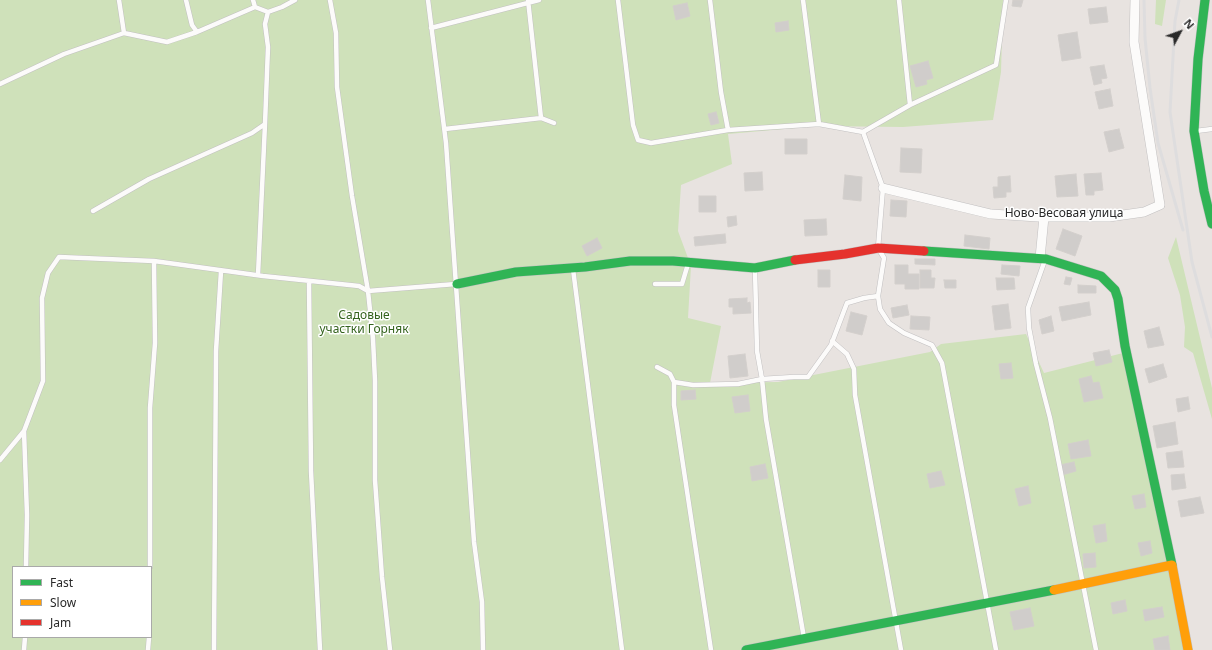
<!DOCTYPE html>
<html>
<head>
<meta charset="utf-8">
<style>
	body { margin:0 }
	#map { position:relative; width:1212px; height:650px; overflow:hidden; background:#e8e3e0; font-family:"Noto Sans",sans-serif }
	canvas { display:block }
	.legend { position:absolute; left:12px; top:566px; width:140px; height:72px; box-sizing:border-box; background:#fff; border:1px solid #a9a9a9; margin:0; padding:5px 7px; list-style:none; font-size:12px; color:#292929 }
	.legend li { display:flex; align-items:center; gap:8px; height:20px }
	.legend b { width:20px; border:1px solid #a9a9a9 }
	.north { position:absolute; left:1160px; top:12px; width:40px; height:40px; -webkit-text-stroke:3px #fff; paint-order:stroke; rotate:49deg; font-size:11px; font-weight:700; line-height:16px; text-align:center; color:#292929 }
	.north::after { content:''; display:block; margin:auto; width:14px; height:18px; background:#292929; clip-path:polygon(50% 0,100% 100%,50% 72%,0 100%) }
</style>
</head>
<body>
<div id="map">
<canvas width="1212" height="650"></canvas>
<ul class="legend">
<li><b style="height:5px;background:#30b455"></b>Fast</li>
<li><b style="height:5px;background:#ff9f0a"></b>Slow</li>
<li><b style="height:5px;background:#e5322d"></b>Jam</li>
</ul>
<div class="north">N</div>
</div>
<script>
const c = document.querySelector('canvas').getContext('2d');
c.lineJoin = 'round';
function fillPath(path, color) {
  c.fillStyle = color;
  c.fill(path, 'evenodd');
}
function poly(rows) {
  const path = new Path2D();
  for (const r of rows) {
    path.moveTo(r[0], r[1]);
    for (let i = 2; i < r.length; i += 2) path.lineTo(r[i], r[i + 1]);
  }
  return path;
}
function stroke(path, color, width, dash) {
  c.strokeStyle = color;
  c.lineWidth = width;
  c.lineCap = dash ? 'butt' : 'round';
  c.setLineDash(dash || []);
  c.stroke(path);
}
function drawText(font, color, halo, rows, align = 'center') {
  c.font = font + ' "Noto Sans",sans-serif';
  c.lineWidth = 3;
  c.setLineDash([]);
  c.textBaseline = 'middle';
  c.strokeStyle = halo;
  c.fillStyle = color;
  for (const [text, x, y, turn = 0] of rows) {
    c.save();
    c.translate(x, y);
    c.rotate((+turn || 0) * Math.PI / 180);
    c.textAlign = isNaN(turn) ? turn : align;
    if (halo) c.strokeText(text, 0, 0);
    c.fillText(text, 0, 0);
    c.restore();
  }
}
fillPath(poly([
	[0,0,1003,0,1001,72,993,120,903,127,818,126,728,134,732,164,681,185,678,231,691,266,688,318,721,326,710,383,778,382,930,352,941,344,1026,334,1044,373,1123,353,1189,650,0,650],
	[13,567,151,567,151,637,13,637],
	[1156,0,1166,0,1162,26,1155,24],
	[1176,237,1212,388,1212,419,1193,353,1184,347,1185,327,1180,295,1168,258]
]), '#cfe1ba');
const building = poly([
	[1013,0,1023,0,1021,7,1012,6,1013,0],
	[687,3,690,16,676,20,673,6,687,3],
	[1106,7,1108,22,1090,24,1088,9,1106,7],
	[788,21,789,30,776,32,775,23,788,21],
	[1077,32,1081,58,1062,61,1058,35,1077,32],
	[928,61,933,78,926,80,927,84,916,87,910,66,928,61],
	[1104,65,1107,78,1101,79,1102,83,1094,85,1090,67,1104,65],
	[1110,89,1113,106,1099,109,1095,92,1110,89],
	[716,112,719,123,711,125,708,114,716,112],
	[1119,129,1124,148,1109,152,1104,132,1119,129],
	[785,139,807,139,807,154,785,154,785,139],
	[901,148,922,149,921,173,900,172,901,148],
	[762,172,763,190,745,191,744,173,762,172],
	[1101,173,1103,190,1094,191,1094,195,1086,195,1084,174,1101,173],
	[1076,174,1078,196,1057,197,1055,176,1076,174],
	[845,175,862,177,861,201,843,199,845,175],
	[1010,176,1011,192,1006,192,1006,197,994,198,993,187,998,187,998,177,1010,176],
	[699,196,716,196,716,212,699,212,699,196],
	[891,200,907,201,906,217,890,216,891,200],
	[736,216,737,225,728,227,727,217,736,216],
	[826,219,827,235,805,236,804,220,826,219],
	[1063,229,1082,236,1075,256,1056,249,1063,229],
	[725,234,726,243,695,246,694,237,725,234],
	[965,235,990,238,989,249,964,246,965,235],
	[597,238,602,248,587,256,582,246,597,238],
	[915,259,935,259,935,265,915,264,915,259],
	[895,265,908,265,908,274,919,274,919,289,905,289,905,284,895,284,895,265],
	[1002,265,1020,266,1019,276,1001,274,1002,265],
	[818,270,830,270,830,287,818,287,818,270],
	[920,270,931,270,931,278,935,278,934,288,920,288,920,270],
	[1066,277,1072,278,1070,285,1064,284,1066,277],
	[996,278,1014,278,1015,289,997,290,996,278],
	[944,280,956,280,956,288,945,288,944,280],
	[1078,285,1096,286,1096,293,1078,293,1078,285],
	[747,298,747,303,750,302,751,313,733,314,733,307,729,307,729,299,747,298],
	[1089,302,1091,315,1062,321,1059,307,1089,302],
	[1008,304,1011,328,995,330,992,306,1008,304],
	[907,305,909,315,893,318,891,308,907,305],
	[851,312,867,316,862,335,846,331,851,312],
	[911,316,930,317,929,330,910,329,911,316],
	[1051,316,1054,331,1042,334,1039,320,1051,316],
	[1159,327,1164,345,1148,348,1144,331,1159,327],
	[1109,350,1112,362,1096,366,1093,353,1109,350],
	[745,354,748,376,730,378,728,356,745,354],
	[1011,363,1013,378,1001,379,999,364,1011,363],
	[1163,364,1167,377,1149,383,1145,369,1163,364],
	[1091,376,1093,383,1099,382,1103,398,1084,402,1079,379,1091,376],
	[695,390,696,399,681,400,681,391,695,390],
	[748,395,750,411,735,413,732,397,748,395],
	[1188,397,1190,409,1178,412,1176,399,1188,397],
	[1175,422,1178,444,1157,448,1153,426,1175,422],
	[1088,440,1091,456,1071,459,1068,444,1088,440],
	[1182,451,1184,467,1168,468,1166,453,1182,451],
	[1074,462,1076,471,1062,475,1060,465,1074,462],
	[765,464,768,478,752,481,750,467,765,464],
	[941,471,945,485,930,488,927,474,941,471],
	[1184,474,1186,488,1172,490,1171,475,1184,474],
	[1028,486,1031,503,1019,506,1015,489,1028,486],
	[1144,494,1146,507,1135,509,1132,496,1144,494],
	[1200,497,1204,513,1181,517,1178,501,1200,497],
	[1105,524,1107,541,1096,543,1093,526,1105,524],
	[1150,541,1152,553,1141,556,1138,543,1150,541],
	[1095,553,1096,567,1084,568,1083,554,1095,553],
	[1125,600,1127,611,1113,614,1111,603,1125,600],
	[1162,607,1164,617,1145,621,1143,610,1162,607],
	[1030,608,1034,626,1014,630,1010,612,1030,608],
	[1168,636,1170,650,1155,650,1153,639,1168,636]
]);
fillPath(building, '#d0cdcb');
stroke(building, '#d3cfcc', 1);
const lane = poly([
	[119,0,124,33],
	[186,0,192,25,197,32],
	[253,0,255,7],
	[330,0,336,33,337,87,352,196,368,291,373,339,375,381,375,480,382,577,390,650],
	[428,0,446,143,474,542,482,602,483,650],
	[528,0,541,118],
	[618,0,633,125,638,140,651,143,728,130,819,124,863,132],
	[710,0,721,92,728,130],
	[803,0,819,124],
	[899,0,910,105],
	[431,28,539,0],
	[0,84,64,54,124,33,167,42,197,32,255,7,268,12,282,7,295,0],
	[445,129,541,118,554,123],
	[1196,131,1212,129],
	[93,211,149,179,252,133,265,124,268,47,265,24,268,12],
	[1045,260,1028,308,1029,328,1036,364,1050,418,1096,650],
	[573,269,622,650],
	[755,269,757,351,762,379,766,419,804,638],
	[258,275,265,124],
	[309,281,311,471,320,650],
	[655,284,682,284,688,264],
	[832,341,847,354,854,369,855,395,901,650],
	[657,367,670,374,674,382],
	[24,431,27,515,26,567],
	[0,460,24,431,43,381,42,298,48,273,59,257,154,261,263,276,359,286,368,291,456,284],
	[150,567,150,408,155,343,154,261],
	[24,650,25,637],
	[148,650,149,637],
	[214,650,216,351,221,271],
	[711,650,674,405,674,382,693,385,738,384,762,379,794,377,808,377,831,345,847,303,864,298,878,296],
	[996,650,942,363,932,345,904,333,889,323,880,309,878,296,884,258,878,248,883,188,863,132,910,105,996,65,1006,0]
]);
const street = poly([
	[883,188,991,214,1038,217,1109,217,1144,212,1160,205,1134,42,1135,0],
	[1040,258,1044,217]
]);
const fast = poly([
	[1205,0,1198,59,1194,131,1204,191,1212,224],
	[924,251,1046,259,1101,276,1115,290,1118,299,1125,346,1172,565],
	[457,284,516,272,585,267,630,261,673,261,755,268,795,260],
	[746,650,1054,590]
]);
const slow = poly([
	[1054,590,1172,565,1188,650]
]);
const jam = poly([
	[795,260,845,254,878,248,924,251]
]);
stroke(lane, '#c2c0c1', 5.5);
stroke(street, '#c2c0c1', 10);
stroke(fast, '#c2c0c1', 10);
stroke(slow, '#c2c0c1', 10);
stroke(jam, '#c2c0c1', 10);
stroke(lane, '#fcfbfa', 4.5);
stroke(street, '#fcfbfa', 9);
stroke(fast, '#30b455', 9);
stroke(slow, '#ff9f0a', 9);
stroke(jam, '#e5322d', 9);
stroke(poly([
	[1144,0,1145,38,1150,88,1158,143,1183,230],
	[1179,0,1175,21,1170,112,1192,262,1212,337]
]), '#deddde', 3);
drawText('12px', '#292929', '#fff', [
	["Ново-Весовая улица",1064,214]
]);
drawText('12px', '#34631d', '#fff', [
	["Садовые",364,316],
	["участки Горняк",364,330]
]);
</script>
</body>
</html>
